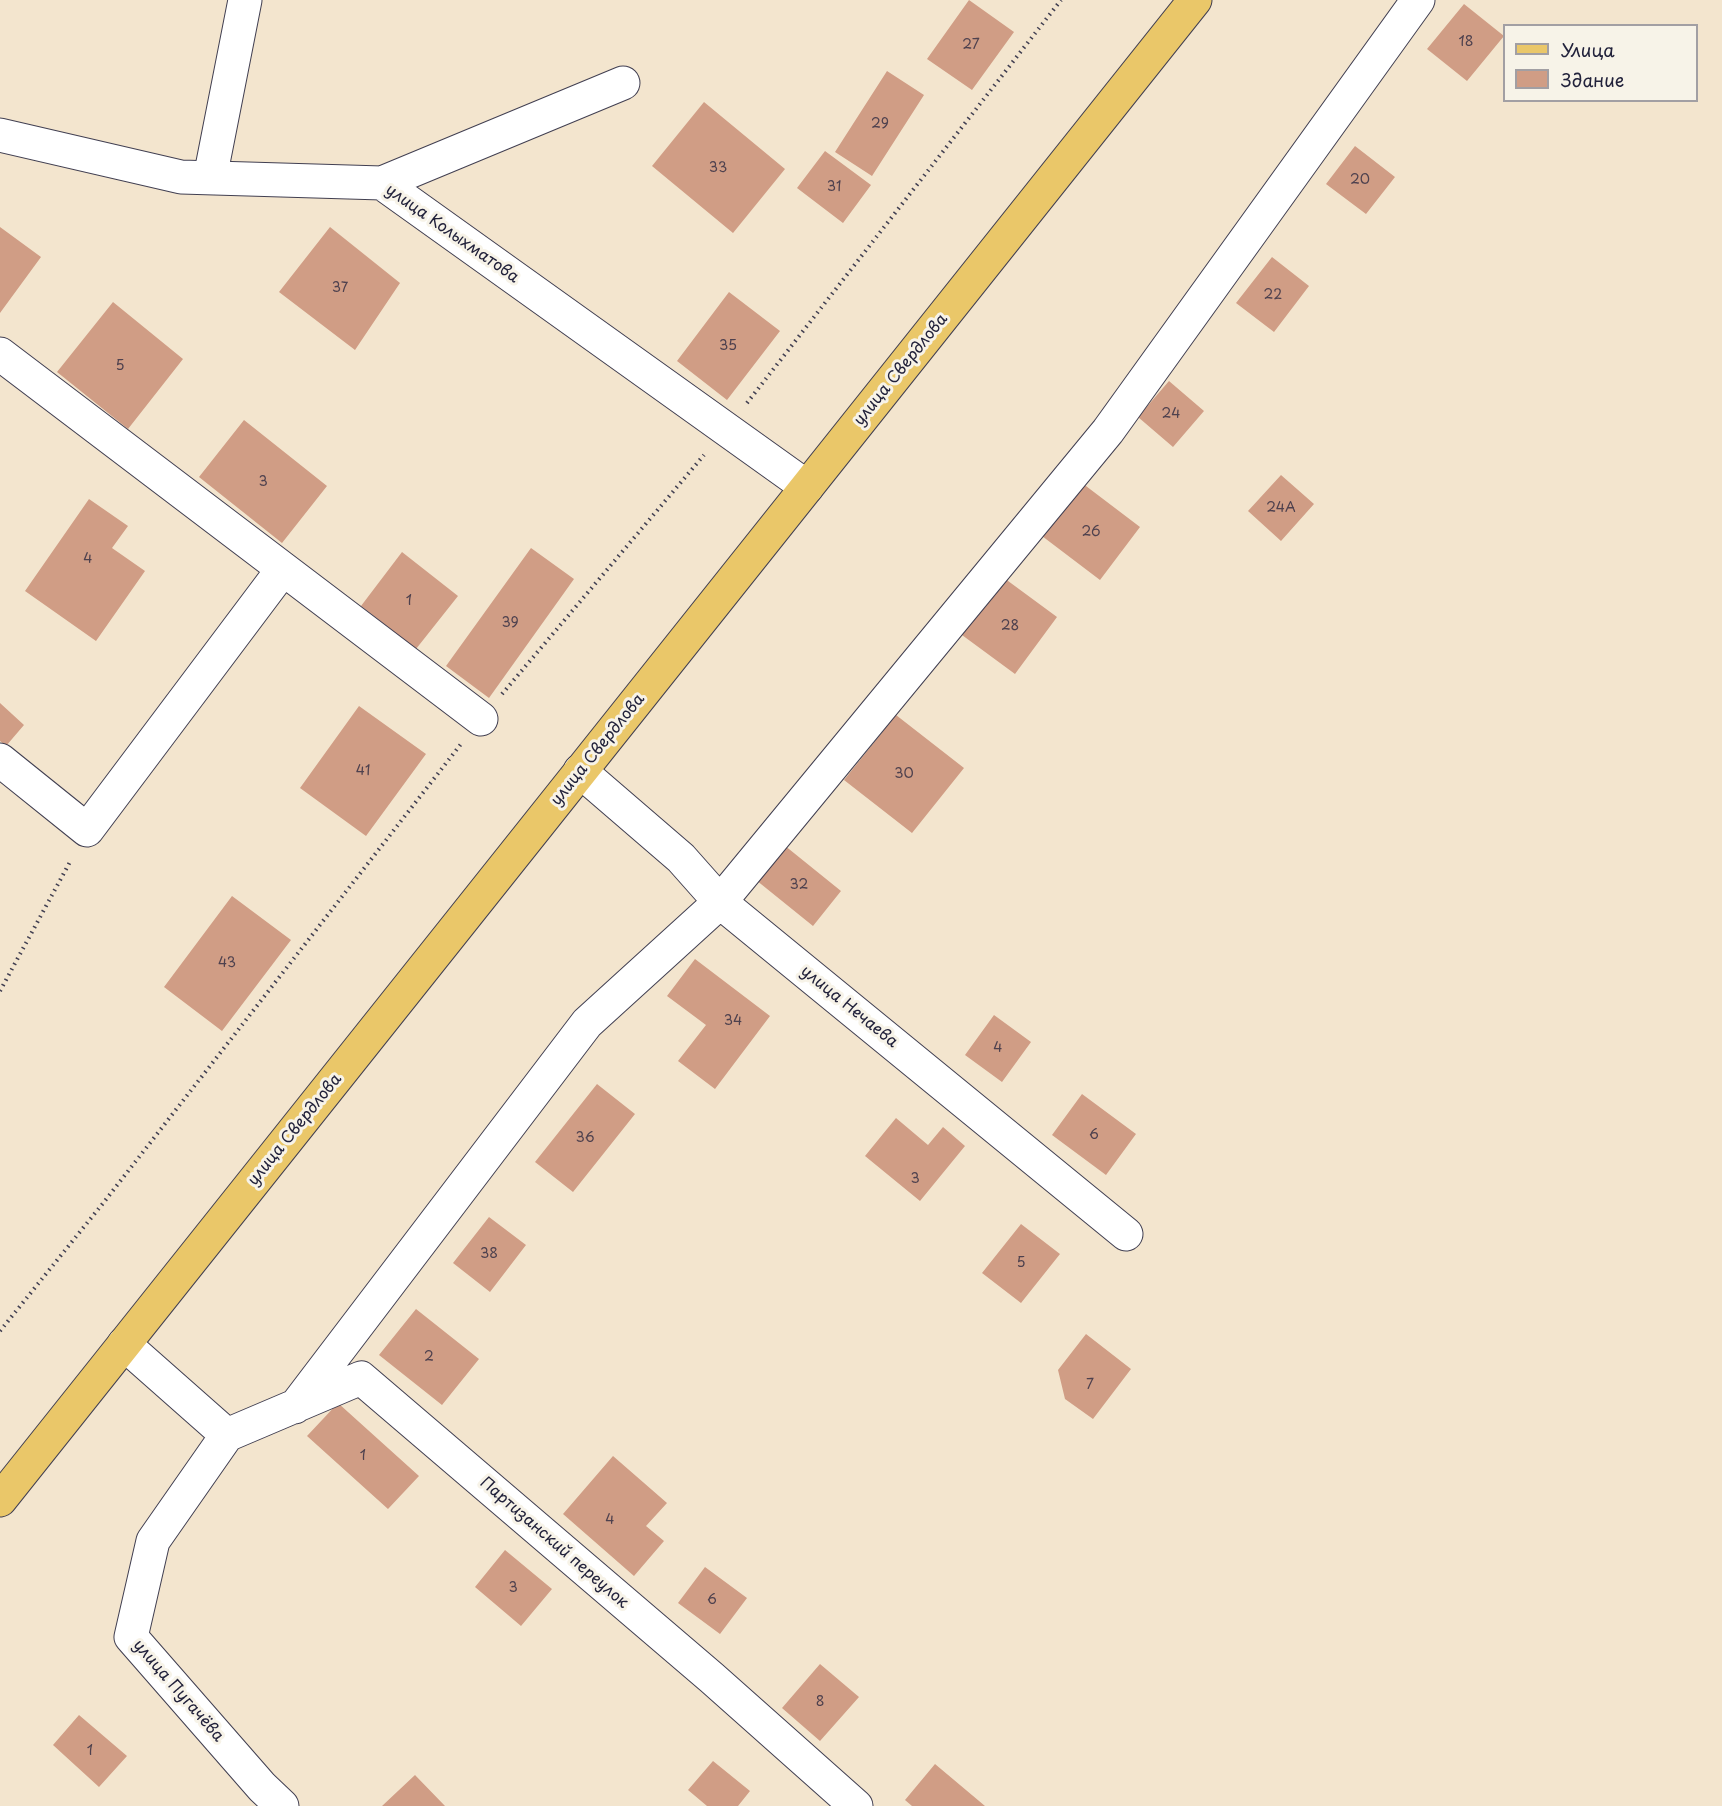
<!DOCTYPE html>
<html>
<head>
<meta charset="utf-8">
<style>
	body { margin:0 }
	#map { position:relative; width:1722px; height:1806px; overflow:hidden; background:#f3e5ce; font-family:"Playpen Sans",sans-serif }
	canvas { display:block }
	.legend { position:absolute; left:1503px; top:24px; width:195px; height:78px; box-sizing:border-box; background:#f7f3e8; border:2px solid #a29fa3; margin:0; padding:8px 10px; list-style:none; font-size:18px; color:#22223b }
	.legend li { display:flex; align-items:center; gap:12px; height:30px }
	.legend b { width:30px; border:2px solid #a29fa3 }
</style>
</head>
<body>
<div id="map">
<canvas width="1722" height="1806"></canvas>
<ul class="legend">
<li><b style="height:8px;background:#eac769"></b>Улица</li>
<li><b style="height:16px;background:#d09d85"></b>Здание</li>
</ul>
</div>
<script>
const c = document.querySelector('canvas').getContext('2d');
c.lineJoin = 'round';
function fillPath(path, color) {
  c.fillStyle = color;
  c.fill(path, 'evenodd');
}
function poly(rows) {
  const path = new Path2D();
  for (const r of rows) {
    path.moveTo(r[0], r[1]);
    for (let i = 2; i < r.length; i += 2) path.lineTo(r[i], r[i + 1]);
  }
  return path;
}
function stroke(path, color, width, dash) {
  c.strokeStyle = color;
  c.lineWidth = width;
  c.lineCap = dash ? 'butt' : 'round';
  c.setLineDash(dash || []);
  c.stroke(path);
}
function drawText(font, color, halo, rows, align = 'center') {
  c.font = font + ' "Playpen Sans",sans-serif';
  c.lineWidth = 6;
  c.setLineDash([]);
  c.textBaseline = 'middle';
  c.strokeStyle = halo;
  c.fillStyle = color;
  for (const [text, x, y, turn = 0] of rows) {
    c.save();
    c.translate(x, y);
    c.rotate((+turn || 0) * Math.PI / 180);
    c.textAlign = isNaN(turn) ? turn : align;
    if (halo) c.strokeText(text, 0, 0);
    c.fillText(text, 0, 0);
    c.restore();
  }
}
fillPath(poly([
	[969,0,1014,32,972,90,927,59],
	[1464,4,1504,36,1467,81,1427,49],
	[887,71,924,95,872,176,835,152],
	[704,102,785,169,733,233,652,166],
	[1355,146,1395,177,1366,214,1326,184],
	[825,151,871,185,843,223,797,188],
	[0,227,41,257,0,313],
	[330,227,400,283,355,350,279,292],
	[1272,257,1309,286,1274,332,1236,303],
	[729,292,780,331,727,400,677,361],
	[113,302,183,359,128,429,57,372],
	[1169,381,1204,411,1173,447,1138,417],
	[244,420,327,486,282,543,199,477],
	[1281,475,1314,504,1281,541,1248,511],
	[1082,483,1140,527,1100,580,1042,536],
	[89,499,128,526,112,548,145,571,96,641,25,591],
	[531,548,574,579,489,698,446,666],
	[402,552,458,596,416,649,361,606],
	[1004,578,1057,617,1015,674,962,635],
	[0,703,24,725,6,746,0,741],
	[359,706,426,754,366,836,300,788],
	[896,715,964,768,912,833,844,780],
	[784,845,841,891,813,926,756,880],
	[232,896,291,940,222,1031,164,987],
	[695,959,770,1016,715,1089,678,1061,706,1025,667,996],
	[994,1015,1031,1042,1002,1082,965,1055],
	[597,1084,635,1114,573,1192,535,1162],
	[1082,1094,1136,1134,1106,1175,1052,1135],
	[896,1118,928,1145,943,1127,965,1146,920,1201,865,1156],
	[489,1217,526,1245,490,1292,453,1263],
	[1021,1224,1060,1254,1021,1303,982,1273],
	[416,1309,479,1359,442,1405,379,1355],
	[1086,1334,1131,1369,1093,1419,1065,1399,1058,1370],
	[338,1403,419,1476,388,1509,307,1436],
	[613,1456,667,1503,646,1526,664,1541,634,1576,563,1514],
	[505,1550,552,1589,521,1626,475,1587],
	[705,1567,747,1598,720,1634,678,1603],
	[820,1664,859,1697,820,1741,782,1708],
	[79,1715,127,1756,99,1787,53,1745],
	[713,1761,750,1791,738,1806,707,1806,688,1790],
	[935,1764,985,1806,912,1806,905,1800],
	[415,1775,445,1806,382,1806]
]), '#d09d85');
const minor = poly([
	[0,135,181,177,382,183,807,487],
	[210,178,245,0],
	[382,183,623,83],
	[0,354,481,719],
	[0,760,87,830,283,569],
	[580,771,681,858,720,902,1126,1234],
	[124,1344,227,1435],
	[295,1407,587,1023,720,902,1108,431,1418,0],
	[227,1435,361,1378,712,1678,856,1806],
	[227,1435,153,1541,131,1637,262,1787,282,1806]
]);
const major = poly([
	[0,1500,1195,0]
]);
stroke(minor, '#413f51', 35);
stroke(major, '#413f51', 35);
stroke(poly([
	[747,403,1061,0],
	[502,694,704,455],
	[0,991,71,860],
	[0,1331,104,1202,461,744]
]), '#413f51', 4, [1.5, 4.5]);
stroke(minor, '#fff', 33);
stroke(major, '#eac769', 33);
drawText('14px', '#4e414e', null, [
	["18",1466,42],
	["27",971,45],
	["29",880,124],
	["33",718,168],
	["20",1360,180],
	["31",834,187],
	["37",340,288],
	["22",1273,295],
	["35",728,346],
	["5",120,366],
	["24",1171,414],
	["3",263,482],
	["24А",1281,508],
	["26",1091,532],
	["4",88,559],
	["1",409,601],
	["39",510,623],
	["28",1010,626],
	["41",363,771],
	["30",904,774],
	["32",799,885],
	["43",227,963],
	["34",733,1021],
	["4",998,1048],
	["6",1094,1135],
	["36",585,1138],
	["3",915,1179],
	["38",489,1254],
	["5",1021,1263],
	["2",429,1357],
	["7",1090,1385],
	["1",363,1456],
	["4",610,1520],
	["3",513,1588],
	["6",712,1600],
	["8",820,1702],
	["1",90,1751]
]);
drawText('16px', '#22223b', '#f7f3e8', [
	["улица Колыхматова",452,234,35],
	["улица Свердлова",901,370,-51],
	["улица Свердлова",598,750,-51],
	["улица Нечаева",849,1007,39],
	["улица Свердлова",295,1130,-51],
	["Партизанский переулок",554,1543,41],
	["улица Пугачёва",178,1691,49]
]);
</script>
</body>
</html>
